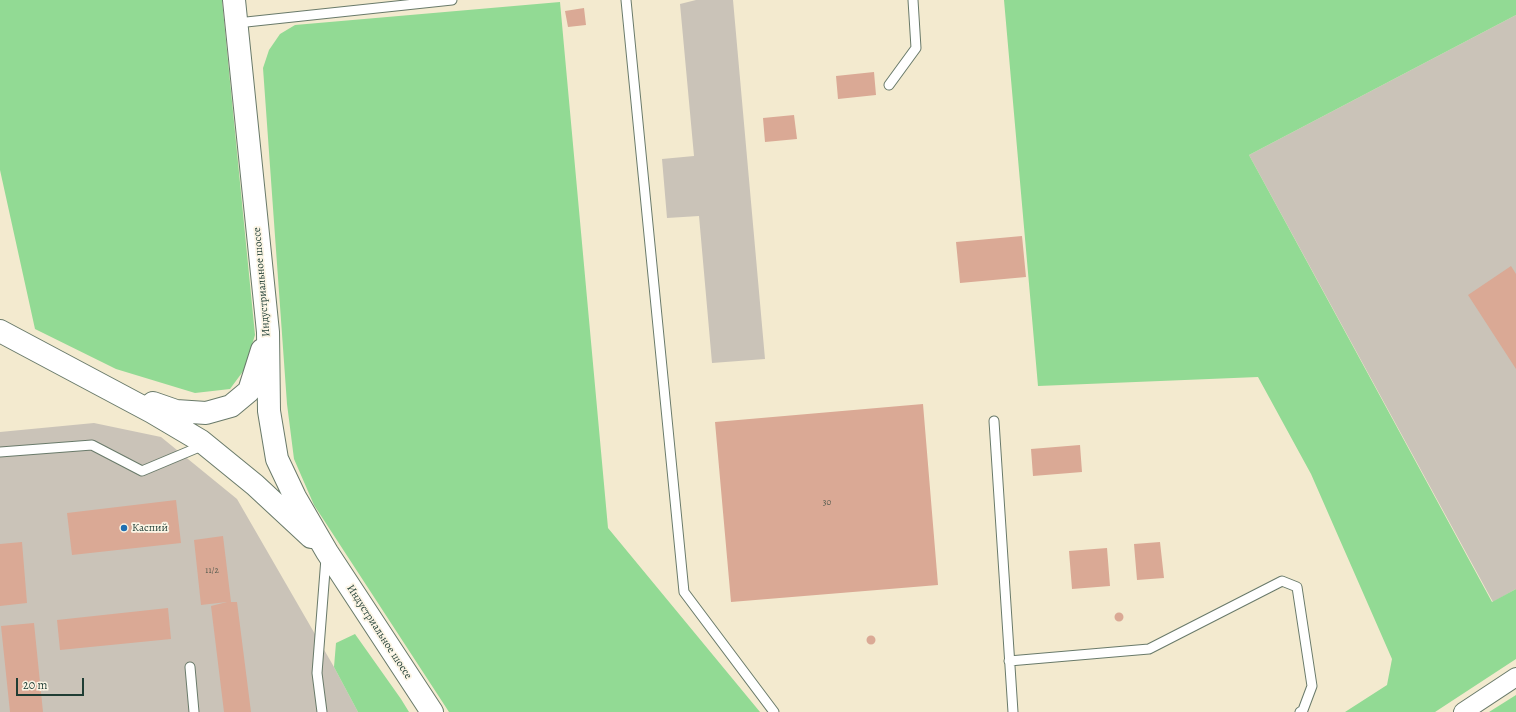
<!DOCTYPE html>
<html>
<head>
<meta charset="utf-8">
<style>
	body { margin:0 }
	#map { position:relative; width:1516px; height:712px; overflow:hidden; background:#f3eacf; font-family:Alegreya,serif }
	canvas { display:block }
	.scale { position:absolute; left:16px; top:678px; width:68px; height:18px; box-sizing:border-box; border:2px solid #1f3d34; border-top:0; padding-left:5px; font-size:12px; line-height:14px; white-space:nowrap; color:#1f3d34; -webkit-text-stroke:3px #fcf5e5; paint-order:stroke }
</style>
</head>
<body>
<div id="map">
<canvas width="1516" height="712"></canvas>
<div class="scale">20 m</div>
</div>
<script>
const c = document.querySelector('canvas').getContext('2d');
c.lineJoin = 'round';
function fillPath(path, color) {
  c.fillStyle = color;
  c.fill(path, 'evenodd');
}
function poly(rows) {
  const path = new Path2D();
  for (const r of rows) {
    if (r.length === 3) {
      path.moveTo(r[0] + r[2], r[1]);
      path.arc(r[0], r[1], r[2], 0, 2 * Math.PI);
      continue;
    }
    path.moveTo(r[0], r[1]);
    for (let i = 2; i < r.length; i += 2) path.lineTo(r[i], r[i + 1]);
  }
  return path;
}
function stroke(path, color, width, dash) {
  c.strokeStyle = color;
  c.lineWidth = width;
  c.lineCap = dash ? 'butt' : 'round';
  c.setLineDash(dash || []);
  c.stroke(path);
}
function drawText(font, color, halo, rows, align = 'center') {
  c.font = font + ' Alegreya,serif';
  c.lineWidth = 3.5;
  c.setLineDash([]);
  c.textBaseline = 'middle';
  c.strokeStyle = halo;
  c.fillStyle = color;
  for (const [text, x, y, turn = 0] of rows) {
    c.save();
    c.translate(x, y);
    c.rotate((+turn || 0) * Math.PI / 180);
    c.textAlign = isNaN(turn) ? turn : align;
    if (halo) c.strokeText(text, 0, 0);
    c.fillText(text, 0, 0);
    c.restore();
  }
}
fillPath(poly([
	[696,0,733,0,765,359,712,363,699,216,667,218,662,159,694,156,680,4],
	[1516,15,1516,589,1493,602,1249,155],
	[94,423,161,437,237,499,334,667,358,712,0,712,0,432]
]), '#cac3b8');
fillPath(poly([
	[0,0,222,0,255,335,244,370,230,389,195,393,116,369,35,329,0,170],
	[1004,0,1516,0,1516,15,1249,155,1492,602,1516,589,1516,659,1435,712,1345,712,1387,685,1392,659,1311,474,1258,377,1038,386],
	[560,2,608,528,760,712,449,712,314,505,294,459,287,404,263,68,269,50,280,34,295,25],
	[355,634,401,699,409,712,358,712,334,667,336,643],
	[1516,695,1516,712,1489,712]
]), '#92da94');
fillPath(poly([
	[584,8,586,25,568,27,565,11],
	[874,72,876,95,838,99,836,76],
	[794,115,797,139,765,142,763,118],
	[1022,236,1026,277,960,283,956,242],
	[1511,266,1516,274,1516,369,1468,295],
	[923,404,938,585,731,602,715,422],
	[1080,445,1082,472,1033,476,1031,449],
	[176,500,181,543,72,555,67,513],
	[223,536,231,602,237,602,251,712,224,712,211,606,227,602,201,605,194,540],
	[22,542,27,603,0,606,0,544],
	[1160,542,1164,578,1137,580,1134,544],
	[1107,548,1110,586,1072,589,1069,551],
	[168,608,171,639,60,650,57,620],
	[1119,617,4.5],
	[34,623,43,712,10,712,1,626],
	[871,640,4.5]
]), '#daa995');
const service = poly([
	[626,0,684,592,774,712],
	[237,23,452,0],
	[889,85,916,48,913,0],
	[994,421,1013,712],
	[0,452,92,445,142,471,204,445],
	[1009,661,1149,649,1282,581,1297,587,1312,686,1303,710,1300,712],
	[190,667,194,712],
	[322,712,317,673,326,558]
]);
const minor = poly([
	[1463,712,1516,677]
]);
const secondary = poly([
	[234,0,268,332,269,411,277,459,295,497,327,552,432,712],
	[0,331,152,412,201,441,255,485,311,537],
	[153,403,176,411,206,413,231,406,249,391,262,350]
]);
stroke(service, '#697a6a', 11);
stroke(minor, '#697a6a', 20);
stroke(secondary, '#697a6a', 24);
stroke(service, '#fff', 9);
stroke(minor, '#fff', 18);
stroke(secondary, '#fff', 22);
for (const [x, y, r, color] of [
	[124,528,4,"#1f6fb2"]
]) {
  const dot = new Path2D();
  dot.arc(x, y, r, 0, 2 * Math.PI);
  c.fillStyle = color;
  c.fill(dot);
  stroke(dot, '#fcf5e5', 1.5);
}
drawText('9px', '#4e584c', null, [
	["30",827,503],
	["11/2",212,571]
]);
drawText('11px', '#1f3d34', '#fcf5e5', [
	["Индустриальное шоссе",262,282,-95],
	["Индустриальное шоссе",379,632,57]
]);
drawText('11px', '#1f3d34', '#fcf5e5', [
	["Каспий",132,528]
], 'left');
</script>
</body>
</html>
